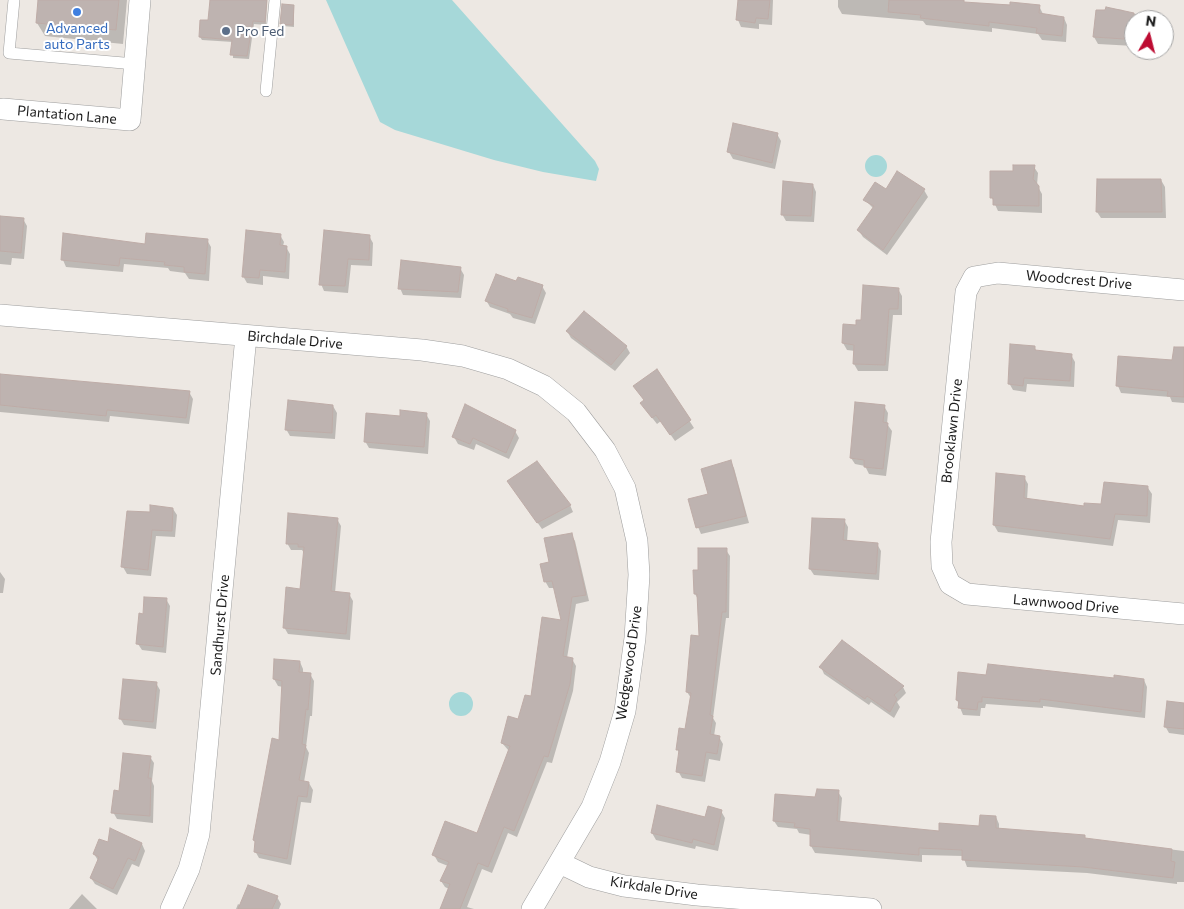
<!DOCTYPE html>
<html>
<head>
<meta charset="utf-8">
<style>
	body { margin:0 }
	#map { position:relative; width:1184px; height:909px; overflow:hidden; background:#ede8e3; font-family:Commissioner,sans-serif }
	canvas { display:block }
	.north { position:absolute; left:1124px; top:10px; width:50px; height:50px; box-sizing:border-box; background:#fff; border:1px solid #a5a5a5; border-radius:50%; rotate:8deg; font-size:14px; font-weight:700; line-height:20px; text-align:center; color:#1d1d1d }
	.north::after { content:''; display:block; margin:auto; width:18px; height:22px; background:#bd0c32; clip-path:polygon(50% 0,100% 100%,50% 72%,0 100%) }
</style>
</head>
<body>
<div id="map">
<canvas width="1184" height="909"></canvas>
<div class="north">N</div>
</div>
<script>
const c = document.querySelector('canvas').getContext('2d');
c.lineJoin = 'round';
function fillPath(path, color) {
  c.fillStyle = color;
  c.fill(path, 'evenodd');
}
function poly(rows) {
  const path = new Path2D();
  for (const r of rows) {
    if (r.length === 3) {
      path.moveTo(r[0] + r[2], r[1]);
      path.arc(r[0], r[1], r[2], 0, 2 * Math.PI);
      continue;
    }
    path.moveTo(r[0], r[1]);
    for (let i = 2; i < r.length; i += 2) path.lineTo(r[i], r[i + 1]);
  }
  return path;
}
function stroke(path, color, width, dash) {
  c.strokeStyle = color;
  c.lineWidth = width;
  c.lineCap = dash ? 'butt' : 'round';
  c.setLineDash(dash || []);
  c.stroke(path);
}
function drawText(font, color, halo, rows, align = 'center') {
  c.font = font + ' Commissioner,sans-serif';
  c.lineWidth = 4;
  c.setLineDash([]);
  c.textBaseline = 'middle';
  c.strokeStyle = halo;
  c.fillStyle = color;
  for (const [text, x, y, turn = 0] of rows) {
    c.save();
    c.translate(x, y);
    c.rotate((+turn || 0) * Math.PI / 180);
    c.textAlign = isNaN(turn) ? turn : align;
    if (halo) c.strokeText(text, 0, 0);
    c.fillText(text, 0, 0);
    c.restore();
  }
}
fillPath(poly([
	[326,0,452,0,595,161,599,169,596,181,543,172,494,160,395,130,380,122],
	[876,166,11],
	[461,704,12]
]), '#a6d8d9');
fillPath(poly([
	[39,0,127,0,123,44,45,36,37,23],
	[211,0,267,0,266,25,254,24,249,59,233,58,233,42,202,40,200,37,209,22],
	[740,0,773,0,772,25,759,24,759,29,741,27,738,20],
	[838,0,963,0,965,3,1039,6,1043,14,1064,18,1067,25,1066,42,1042,40,1038,34,992,28,992,32,926,25,923,21,842,14,838,7],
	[294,6,294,27,283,26,281,23],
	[1107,8,1123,10,1124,13,1158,16,1161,20,1134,20,1134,46,1098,44,1094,37,1097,11,1106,12],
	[1145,50,1159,50,1159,52],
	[777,134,781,141,775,169,733,159,729,152],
	[1034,167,1038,173,1037,185,1042,194,1042,213,998,211,992,198,1014,172],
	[1161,180,1165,187,1166,218,1101,218,1097,212],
	[813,185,816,192,814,222,786,221,782,214],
	[924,190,928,197,887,255,863,237,859,231,874,209,865,200,887,191],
	[0,218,23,219,27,226,24,259,12,258,11,265,0,264],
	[280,235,284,242,283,246,286,247,290,254,289,279,263,276,263,285,247,283,243,276],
	[369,236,373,243,372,266,351,265,348,293,324,291,321,284],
	[207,240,211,247,209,281,189,279,185,273,170,271,168,268,124,264,123,272,66,267,63,260,146,245],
	[460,268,464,275,461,298,403,295,400,288],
	[517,283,542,286,546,293,535,324,513,318,510,314,490,307,486,300],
	[898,289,902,296,902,315,893,315,888,371,858,371,854,364,855,351,847,350,843,343,857,326],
	[567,331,626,346,630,353,615,371,571,338],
	[1034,347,1037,352,1071,355,1075,362,1074,387,1027,384,1026,392,1013,390,1009,383],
	[1184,362,1184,403,1172,402,1170,397,1121,393,1118,386],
	[657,370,694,428,675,441,661,421,657,424,646,410,645,401],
	[0,376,189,392,193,399,189,424,110,416,109,422,0,412],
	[333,406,337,413,335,439,290,436,286,429],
	[466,406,515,431,519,438,509,459,476,444,474,450,458,444,454,437],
	[884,406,888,413,887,424,892,431,886,476,869,474,865,466,855,464,851,458],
	[426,414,430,421,428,454,369,448,365,441,401,418],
	[730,462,734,468,749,523,701,534,698,527,710,495],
	[1024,477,1028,484,1027,500,1085,507,1102,505,1148,488,1152,494,1150,523,1118,520,1113,546,998,532,994,525],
	[513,488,570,505,573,512,542,529],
	[173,509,177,515,175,537,156,536,151,576,127,574,123,567,151,514],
	[337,519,341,526,335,593,349,594,353,601,350,640,288,634,284,627,302,590,304,553,302,550,291,550,287,543],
	[844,520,848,527,847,542,877,544,881,551,879,580,814,575,810,569],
	[571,534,575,541,589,601,576,604,567,658,572,659,576,666,573,691,552,763,547,762,517,837,508,833,492,873,482,869,467,907,474,909,442,909,449,889,445,887,441,881,448,866,438,862,434,855,477,835,509,751,502,743,532,698,562,621,555,588,549,588,545,581,551,563],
	[726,550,730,556,729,618,726,618,713,718,716,723,714,736,719,737,723,744,720,761,709,759,705,782,682,778,678,771,680,754,677,749,686,731,691,698,687,692,701,638,699,601,695,594,699,571],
	[0,572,5,579,3,593,0,593],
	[166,599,170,606,166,653,142,650,138,644,144,615],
	[300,662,303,669,303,674,310,674,314,681,312,716,310,716,306,747,309,753,304,782,309,783,313,790,311,803,301,802,291,865,259,858,255,851,256,844,254,840,280,741,283,687,278,686,274,679],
	[821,667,903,687,906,693,897,702,900,707,894,718,871,702,869,705,824,674],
	[1115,680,1144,680,1147,687,1145,718,1043,706,1043,708,986,704,985,708,981,708,980,716,963,715,957,700],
	[156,683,160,690,156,729,124,725,120,718],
	[1184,704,1184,735,1169,733,1165,726],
	[150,757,154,763,152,781,154,786,153,823,117,819,113,812,120,792],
	[838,792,842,798,840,822,940,832,980,828,996,817,999,824,999,829,1084,836,1086,839,1184,851,1184,882,1177,882,1177,884,1087,873,967,867,963,856,922,855,922,862,815,853,811,846,811,835,799,833,797,829,778,827,774,821,816,799],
	[721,811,725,818,718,851,696,846,695,849,656,840,652,833,706,818],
	[111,830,142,844,145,851,139,867,132,864,117,895,95,884,91,878,99,862,94,854,109,844],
	[82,894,97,909,69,909],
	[277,897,281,904,279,909,236,909,238,904,241,906]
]), '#0003');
const building = poly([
	[38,0,119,0,116,30,36,23,38,0],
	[210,0,267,0,265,22,253,21,247,56,230,55,232,40,199,37,200,20,208,20,210,0],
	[738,0,770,0,768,19,756,18,755,23,736,20,738,0],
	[889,0,964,0,964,2,1010,5,1010,2,1040,5,1039,13,1064,17,1062,36,1036,33,1037,28,989,22,989,26,920,18,921,15,888,12,889,0],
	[282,4,294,5,293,25,280,24,282,4],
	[1106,7,1134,13,1134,33,1125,32,1124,39,1093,37,1096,10,1105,10,1106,7],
	[733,123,778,133,772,163,727,152,733,123],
	[1013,165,1035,165,1033,179,1039,186,1039,206,993,205,993,198,990,198,990,171,1013,171,1013,165],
	[897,171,925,189,883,250,857,230,874,206,863,200,875,182,886,189,897,171],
	[1097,179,1161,179,1162,212,1096,212,1097,179],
	[783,181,813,184,811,216,781,215,783,181],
	[0,216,24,218,21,253,0,251,0,216],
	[246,230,281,234,280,245,287,246,285,272,260,270,259,278,242,277,246,230],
	[324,230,370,235,369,260,348,259,345,286,319,285,324,230],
	[63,233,145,244,146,233,208,239,205,274,184,272,184,267,164,265,165,262,120,258,119,266,61,260,63,233],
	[401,260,461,267,458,292,398,289,401,260],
	[496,274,516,281,518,277,543,285,532,318,507,311,508,309,485,301,496,274],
	[863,285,899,288,898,309,889,309,885,365,853,364,854,345,842,343,843,324,856,325,856,320,861,320,863,285],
	[584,311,627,346,611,365,566,331,584,311],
	[1010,344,1035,346,1035,350,1072,354,1070,381,1024,378,1023,386,1008,384,1010,344],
	[1174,347,1184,347,1184,397,1167,396,1168,391,1116,386,1118,356,1172,360,1174,347],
	[657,369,691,420,670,435,656,415,652,418,640,403,644,400,633,386,657,369],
	[0,374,190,391,186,418,107,410,106,416,0,405,0,374],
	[288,400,333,405,332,433,285,430,288,400],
	[855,402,885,405,883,422,888,423,883,469,864,467,864,460,850,458,855,402],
	[465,404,516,430,506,453,473,438,470,444,452,437,465,404],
	[400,410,427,413,424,447,364,442,366,413,400,416,400,410],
	[731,460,746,516,696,528,688,499,708,494,701,469,731,460],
	[537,461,571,505,537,523,507,481,537,461],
	[996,473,1025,476,1024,498,1084,506,1084,503,1101,504,1104,482,1148,486,1147,516,1115,514,1110,539,993,525,996,473],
	[150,505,173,508,172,531,152,530,148,570,121,567,127,511,150,512,150,505],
	[288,513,338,518,331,591,350,593,346,634,283,628,286,587,300,589,304,547,298,547,298,544,286,544,288,513],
	[812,518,845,519,843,540,878,543,876,574,809,569,812,518],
	[572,533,586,595,572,597,563,656,573,658,570,684,548,757,544,756,514,831,504,827,488,867,478,863,460,909,440,909,450,884,440,881,449,862,432,855,445,821,477,833,510,746,501,743,508,716,518,719,525,695,531,696,542,617,561,620,552,581,544,582,540,564,549,562,544,538,572,533],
	[698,548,727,548,726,612,722,612,710,715,713,716,710,734,720,736,717,754,706,752,702,776,676,772,679,750,676,750,679,728,685,729,691,693,686,692,691,635,699,636,697,594,694,594,693,570,698,570,698,548],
	[144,597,167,598,163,647,136,644,139,613,143,614,144,597],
	[842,640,904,686,894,695,897,699,890,712,867,696,865,699,819,667,842,640],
	[274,659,300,661,299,672,311,673,308,710,306,709,302,744,306,745,299,780,309,782,307,797,298,796,287,859,254,852,255,841,253,840,272,738,279,740,282,681,273,679,274,659],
	[988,664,1114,678,1114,675,1144,679,1141,712,1040,699,1040,702,982,697,982,702,978,702,977,710,958,708,959,701,956,700,958,672,986,675,988,664],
	[123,679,157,682,153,722,119,719,123,679],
	[1167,701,1184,703,1184,729,1164,727,1167,701],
	[123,753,151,756,148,778,151,778,150,816,111,813,114,790,119,791,123,753],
	[817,789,839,790,837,821,939,831,939,823,979,826,980,815,996,816,996,828,1085,835,1085,838,1172,849,1171,861,1175,862,1173,878,1083,867,962,860,962,850,919,848,919,855,810,846,810,829,794,827,795,823,773,821,775,794,815,797,817,789],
	[657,805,705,817,708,806,722,810,714,845,693,839,692,843,651,833,657,805],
	[110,828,142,843,135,861,128,858,113,889,90,878,99,857,93,854,99,839,108,842,110,828],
	[248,885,278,896,272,909,238,909,248,885]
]);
fillPath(building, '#beb3b0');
stroke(building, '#beaca7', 1);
const lane = poly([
	[14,0,9,53,135,64],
	[266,91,275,0]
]);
const street = poly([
	[3,109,130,120,140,0],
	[1184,290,1020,275,998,273,974,277,966,292,941,542,942,566,950,584,967,594,1184,614],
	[0,315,422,350,463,356,508,369,544,386,576,412,605,450,625,488,637,541,639,575,635,638,625,711,610,762,592,807,532,909],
	[560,863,589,877,624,886,697,895,871,909],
	[171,909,189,869,199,834,246,336]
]);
stroke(lane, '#9e9e9e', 12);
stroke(street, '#9e9e9e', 22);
stroke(lane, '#fff', 11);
stroke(street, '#fff', 21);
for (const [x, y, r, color] of [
	[77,12,5,"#3f7fe0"],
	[226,31,5,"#5c6f8a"]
]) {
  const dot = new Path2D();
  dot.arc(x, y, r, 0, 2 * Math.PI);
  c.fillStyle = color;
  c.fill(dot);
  stroke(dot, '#fff', 2);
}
drawText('14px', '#366cbe', '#fff', [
	["Advanced",77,28],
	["auto Parts",77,44]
]);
drawText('14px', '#4e5e75', '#fff', [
	["Pro Fed",236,31]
], 'left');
drawText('14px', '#1d1d1d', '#fff', [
	["Plantation Lane",67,115,5],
	["Woodcrest Drive",1079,280,5],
	["Birchdale Drive",295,340,5],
	["Brooklawn Drive",952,431,-84],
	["Lawnwood Drive",1066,604,5],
	["Sandhurst Drive",220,625,-85],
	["Wedgewood Drive",629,663,-82],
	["Kirkdale Drive",654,888,9]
]);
</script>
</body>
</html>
